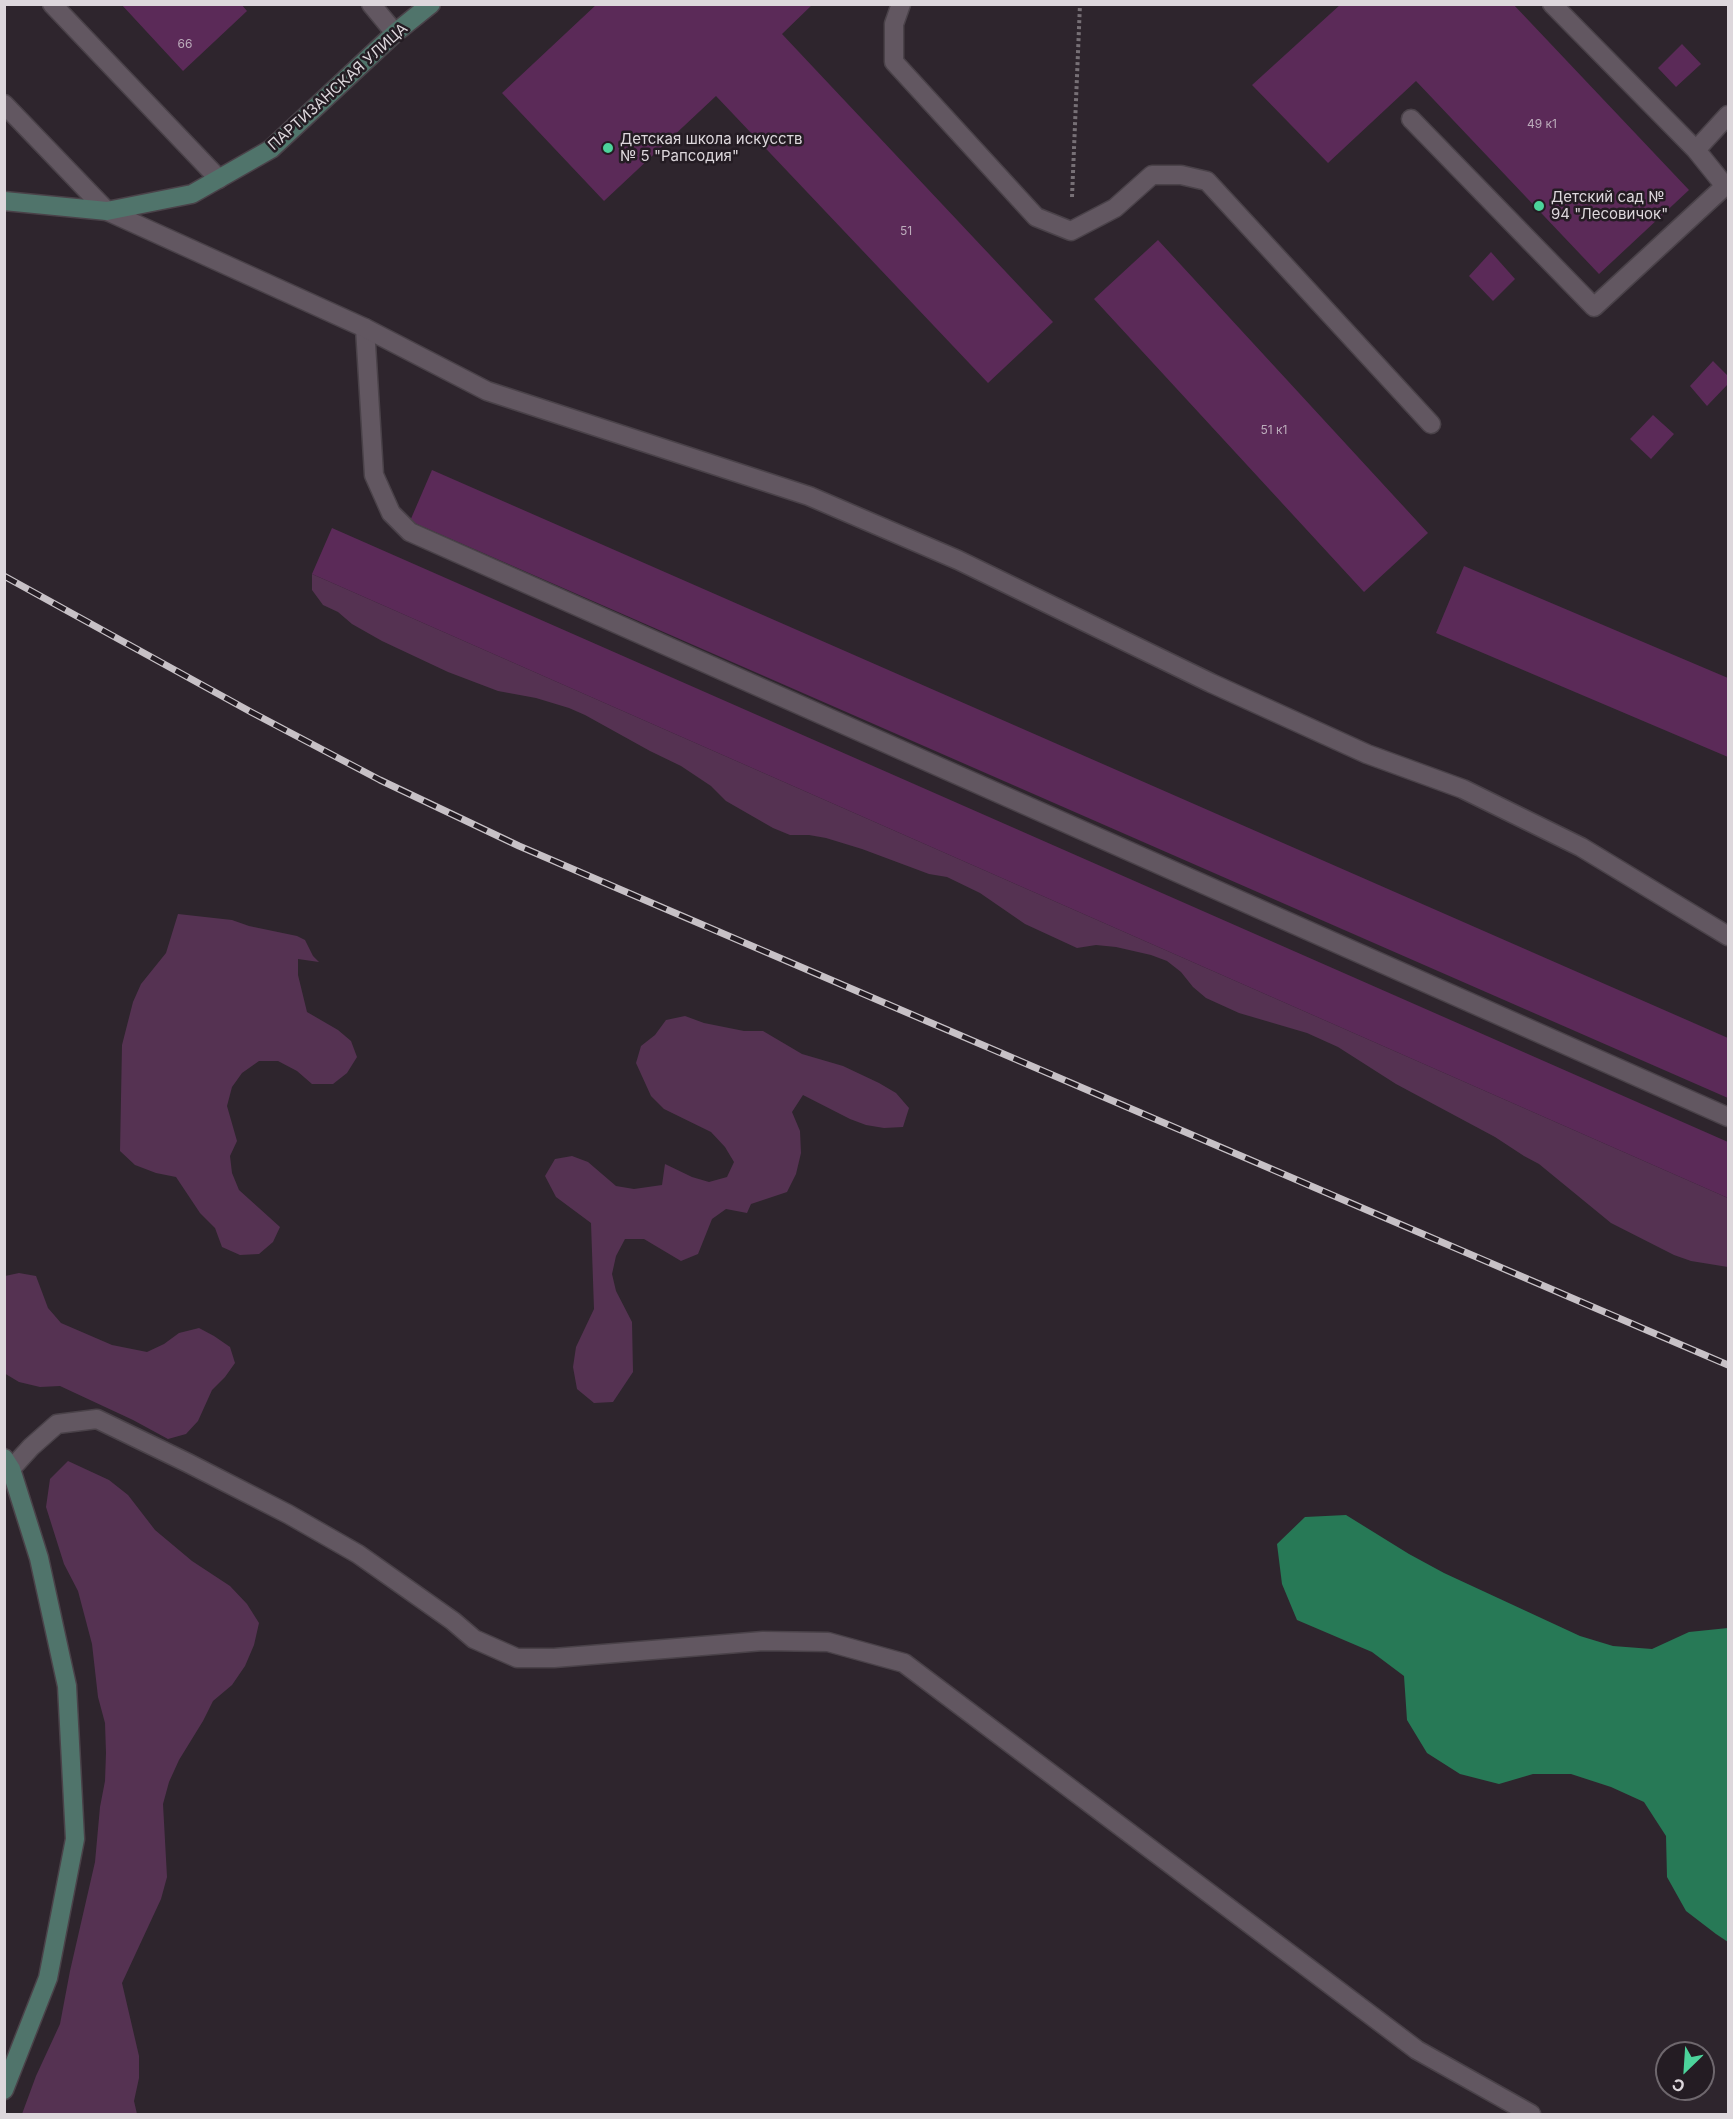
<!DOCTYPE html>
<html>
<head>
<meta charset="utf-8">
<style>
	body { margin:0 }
	#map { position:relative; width:1733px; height:2119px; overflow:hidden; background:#2e252d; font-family:Inter,sans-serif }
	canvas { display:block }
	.frame { position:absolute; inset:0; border:6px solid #ddd7dc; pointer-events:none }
	.north { position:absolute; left:1655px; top:2041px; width:60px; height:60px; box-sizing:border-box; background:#241c23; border:2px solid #6e676d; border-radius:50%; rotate:205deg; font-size:16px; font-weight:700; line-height:24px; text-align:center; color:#ddd7dc }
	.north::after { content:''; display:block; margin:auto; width:21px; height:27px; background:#4cd39b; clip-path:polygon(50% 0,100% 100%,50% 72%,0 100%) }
</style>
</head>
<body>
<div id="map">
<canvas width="1733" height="2119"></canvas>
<div class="frame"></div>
<div class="north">С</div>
</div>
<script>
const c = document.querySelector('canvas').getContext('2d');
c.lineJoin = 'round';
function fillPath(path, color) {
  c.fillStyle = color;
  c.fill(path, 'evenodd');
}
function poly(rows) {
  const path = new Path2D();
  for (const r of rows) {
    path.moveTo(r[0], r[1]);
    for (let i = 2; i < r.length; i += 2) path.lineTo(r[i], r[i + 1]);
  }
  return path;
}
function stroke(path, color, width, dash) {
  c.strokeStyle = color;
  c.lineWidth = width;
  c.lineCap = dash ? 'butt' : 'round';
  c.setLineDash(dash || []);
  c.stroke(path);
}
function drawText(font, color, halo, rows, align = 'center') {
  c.font = font + ' Inter,sans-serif';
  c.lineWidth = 5;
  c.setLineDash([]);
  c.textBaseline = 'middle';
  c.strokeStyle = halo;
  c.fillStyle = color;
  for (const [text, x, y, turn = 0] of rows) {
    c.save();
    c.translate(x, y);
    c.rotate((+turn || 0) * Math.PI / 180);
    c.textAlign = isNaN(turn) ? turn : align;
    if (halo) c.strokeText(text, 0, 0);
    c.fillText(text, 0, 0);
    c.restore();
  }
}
fillPath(poly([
	[312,574,1728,1198,1728,1267,1691,1261,1674,1255,1611,1223,1539,1164,1524,1156,1495,1137,1396,1084,1338,1047,1307,1033,1239,1013,1206,998,1193,987,1181,972,1167,961,1151,955,1116,947,1096,945,1077,948,1025,924,980,893,947,877,929,874,862,849,826,838,809,835,790,835,773,828,726,801,711,786,681,766,650,751,585,715,569,708,536,698,498,691,448,672,382,641,352,624,338,612,323,605,312,590],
	[178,914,232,920,249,926,297,936,305,940,313,956,319,962,298,959,298,975,307,1012,338,1030,351,1041,357,1057,347,1073,333,1084,312,1084,297,1071,278,1061,259,1061,242,1073,232,1087,227,1106,237,1141,230,1156,232,1173,239,1190,280,1227,273,1242,259,1254,240,1255,222,1247,215,1228,200,1213,176,1177,156,1173,135,1165,120,1151,122,1045,133,1002,141,984,166,953],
	[685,1016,704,1023,744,1031,763,1031,802,1054,843,1066,879,1083,896,1093,909,1108,903,1127,884,1128,866,1125,850,1119,803,1095,792,1112,800,1131,801,1153,796,1174,787,1192,751,1204,747,1213,726,1209,712,1219,698,1254,681,1261,644,1239,625,1239,616,1256,612,1274,616,1291,632,1322,633,1372,613,1402,594,1403,577,1389,573,1367,576,1347,594,1309,591,1223,556,1197,545,1176,555,1159,572,1156,588,1162,616,1186,634,1189,662,1185,665,1164,692,1177,709,1182,727,1177,734,1162,725,1147,711,1132,664,1109,651,1096,636,1063,641,1046,655,1035,666,1020],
	[19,1273,36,1276,48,1308,61,1323,112,1345,147,1352,164,1344,179,1333,199,1328,214,1336,230,1347,235,1363,225,1377,212,1390,198,1421,186,1434,168,1439,133,1420,60,1386,40,1387,19,1382,4,1373,5,1276],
	[68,1461,109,1480,128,1495,155,1530,192,1561,230,1586,247,1604,259,1623,254,1645,245,1666,232,1685,213,1701,203,1721,179,1760,169,1782,163,1804,167,1877,161,1899,122,1983,139,2056,139,2078,134,2101,137,2114,22,2114,36,2076,60,2024,70,1971,95,1862,100,1807,105,1781,106,1753,105,1723,98,1697,92,1644,78,1591,64,1564,46,1507,50,1479]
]), '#553252');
fillPath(poly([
	[1346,1515,1409,1554,1444,1573,1580,1636,1613,1646,1652,1649,1689,1632,1728,1628,1728,1942,1716,1934,1686,1911,1667,1877,1666,1836,1644,1802,1611,1787,1571,1774,1533,1774,1499,1784,1460,1774,1427,1753,1407,1720,1404,1676,1372,1652,1297,1620,1282,1584,1277,1544,1305,1517]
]), '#277956');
fillPath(poly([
	[121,4,241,4,247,11,183,71],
	[597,4,813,4,782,34,1053,322,988,383,716,96,604,201,502,93],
	[1341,4,1513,4,1689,190,1599,274,1416,81,1328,163,1252,85],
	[1682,44,1701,64,1676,87,1658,68],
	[1158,240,1428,533,1364,592,1094,299],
	[1491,252,1515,279,1493,301,1469,276],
	[1713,361,1728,376,1728,384,1707,406,1690,386],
	[1653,415,1674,434,1651,459,1630,439],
	[432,470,1728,1038,1728,1098,410,521],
	[332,528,1728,1142,1728,1198,312,574],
	[1464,566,1728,678,1728,757,1436,633]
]), '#5b2a58');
const lane = poly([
	[52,4,219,179],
	[371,4,395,33],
	[901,4,894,24,894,62,1036,217,1071,231,1115,208,1152,175,1181,175,1207,181,1431,424],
	[1411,119,1594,307,1725,186,1696,150,1552,4],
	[1696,150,1728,115],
	[365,328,374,475,391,513,410,532,1728,1117],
	[11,1469,31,1447,57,1424,97,1419,188,1463,288,1514,358,1554,453,1621,474,1639,517,1658,554,1658,763,1641,828,1642,904,1663,1417,2050,1531,2114]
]);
const street = poly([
	[4,104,107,211,365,328,487,391,809,496,958,560,1211,683,1367,754,1463,789,1581,847,1728,936]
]);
const secondary = poly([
	[4,201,107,211,192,194,271,149,395,33,431,4],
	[4,1458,11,1469,39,1558,67,1686,75,1839,48,1978,4,2090]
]);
stroke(lane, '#4a4249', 21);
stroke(street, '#4a4249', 21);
stroke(secondary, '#4a4249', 21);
stroke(poly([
	[1072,197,1080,4]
]), '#777076', 4, [3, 3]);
stroke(lane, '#625761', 18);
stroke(street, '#625761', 18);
stroke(secondary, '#50746b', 18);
const rail = poly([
	[4,576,251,712,380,780,519,846,1728,1365]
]);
stroke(rail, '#c7c1c6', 7);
stroke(rail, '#241c23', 4.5, [14]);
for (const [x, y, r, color] of [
	[608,148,6,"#4cd39b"],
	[1539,206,6,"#4cd39b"]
]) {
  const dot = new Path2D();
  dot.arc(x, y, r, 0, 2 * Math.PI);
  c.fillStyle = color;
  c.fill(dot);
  stroke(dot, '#241c23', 2);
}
drawText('12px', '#bcacbb', null, [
	["66",185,44],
	["49 к1",1542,124],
	["51",906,231],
	["51 к1",1274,430]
]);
drawText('15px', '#ddd7dc', '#241c23', [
	["ПАРТИЗАНСКАЯ УЛИЦА",338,87,-42]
]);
drawText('15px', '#ddd7dc', '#241c23', [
	["Детская школа искусств",620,139],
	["№ 5 \"Рапсодия\"",620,156],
	["Детский сад №",1551,197],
	["94 \"Лесовичок\"",1551,214]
], 'left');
</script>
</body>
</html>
